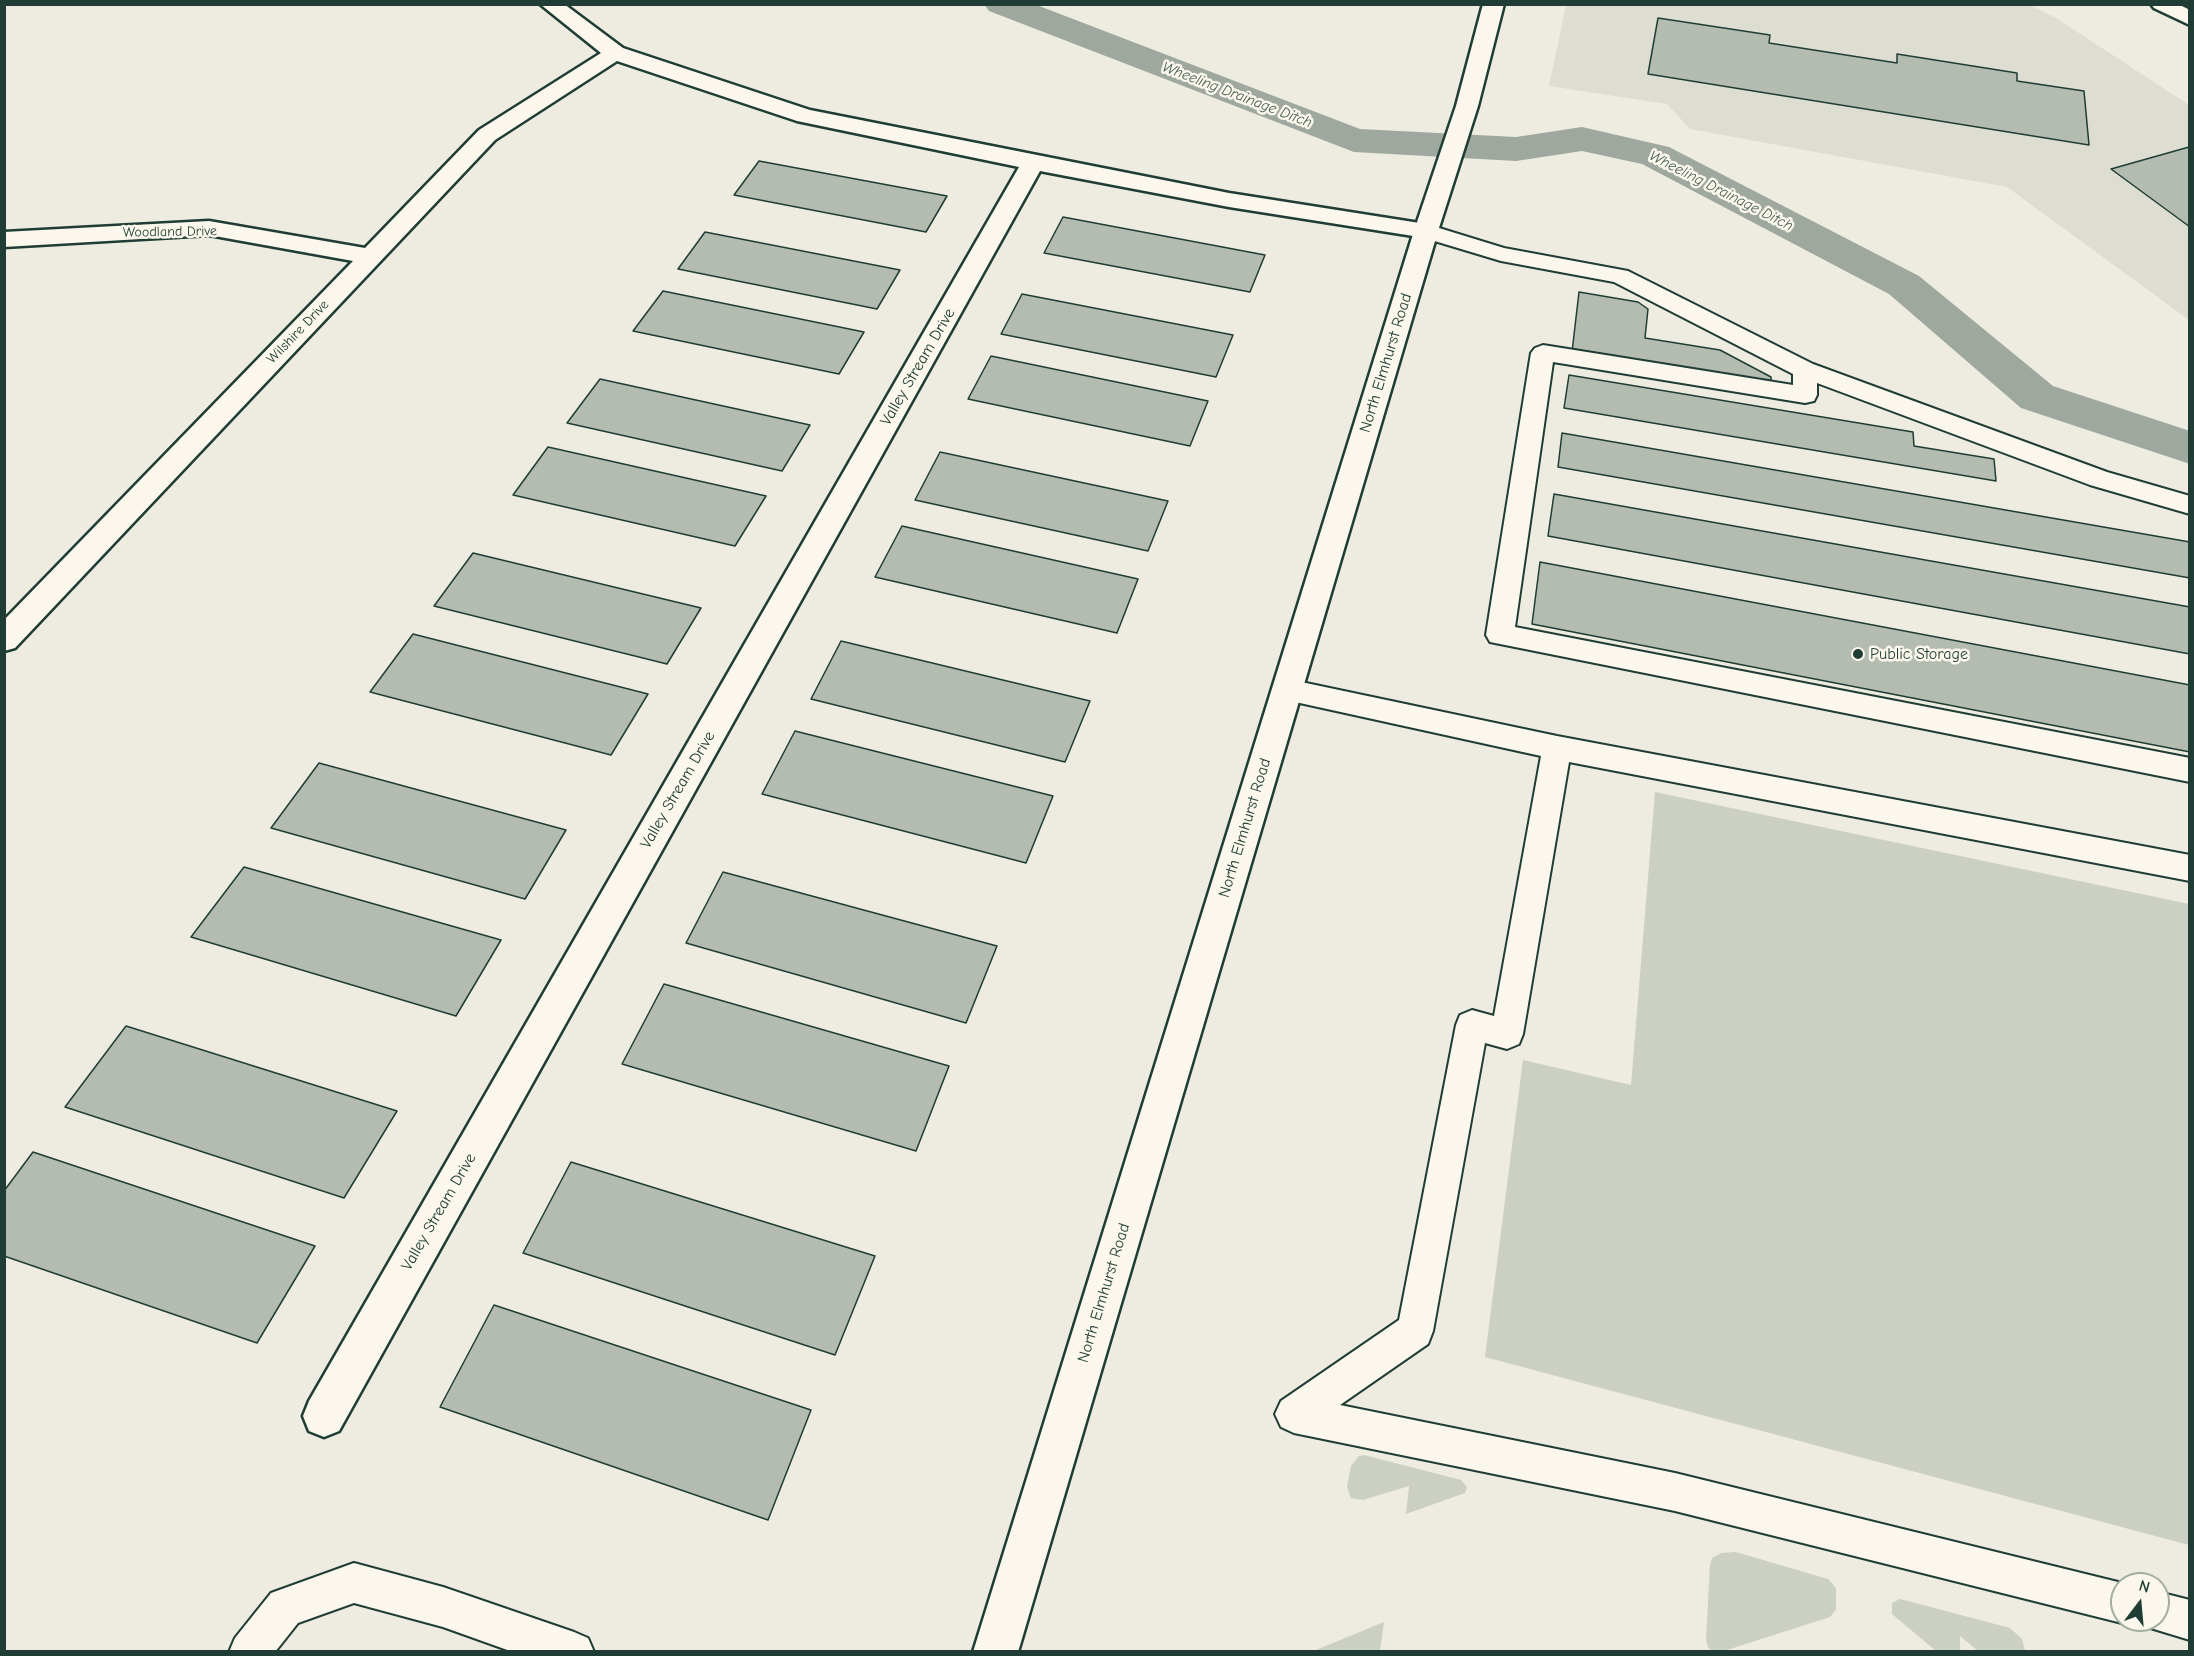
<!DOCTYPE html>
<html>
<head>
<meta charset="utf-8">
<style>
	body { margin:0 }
	#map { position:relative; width:2194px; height:1656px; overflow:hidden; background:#eeece1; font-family:"Comic Neue",sans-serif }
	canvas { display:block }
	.frame { position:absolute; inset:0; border:6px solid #1f3d34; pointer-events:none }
	.north { position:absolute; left:2110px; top:1572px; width:60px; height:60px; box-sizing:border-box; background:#fbf7ec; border:2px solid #a3ada2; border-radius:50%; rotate:16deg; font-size:16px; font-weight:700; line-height:24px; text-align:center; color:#1f3d34 }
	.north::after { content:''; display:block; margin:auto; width:21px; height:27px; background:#1f3d34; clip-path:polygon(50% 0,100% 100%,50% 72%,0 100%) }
</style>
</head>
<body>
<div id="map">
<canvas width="2194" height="1656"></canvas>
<div class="frame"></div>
<div class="north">N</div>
</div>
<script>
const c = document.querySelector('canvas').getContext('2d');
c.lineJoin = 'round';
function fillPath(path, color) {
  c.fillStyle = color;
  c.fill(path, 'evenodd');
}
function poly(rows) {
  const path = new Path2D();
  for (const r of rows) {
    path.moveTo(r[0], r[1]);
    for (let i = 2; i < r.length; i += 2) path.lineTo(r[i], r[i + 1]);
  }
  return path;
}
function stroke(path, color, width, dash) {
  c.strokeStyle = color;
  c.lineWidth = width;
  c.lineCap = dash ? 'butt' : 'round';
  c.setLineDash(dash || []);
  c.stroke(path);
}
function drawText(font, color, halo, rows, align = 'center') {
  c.font = font + ' "Comic Neue",sans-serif';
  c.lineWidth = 5;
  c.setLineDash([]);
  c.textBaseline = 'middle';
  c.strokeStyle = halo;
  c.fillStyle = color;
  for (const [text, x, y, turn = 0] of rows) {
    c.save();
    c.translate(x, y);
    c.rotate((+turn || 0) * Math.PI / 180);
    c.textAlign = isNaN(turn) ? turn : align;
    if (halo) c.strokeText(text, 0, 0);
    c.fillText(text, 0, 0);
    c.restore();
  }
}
fillPath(poly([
	[1566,5,2030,5,2056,18,2189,105,2189,320,2007,187,1690,129,1667,104,1549,86]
]), '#ddddd2');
fillPath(poly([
	[1655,792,2189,904,2189,1545,1485,1357,1523,1060,1631,1085],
	[1364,1455,1461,1480,1467,1487,1465,1493,1406,1514,1409,1486,1363,1500,1351,1498,1347,1487,1351,1466,1359,1456],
	[1736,1552,1828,1579,1836,1588,1836,1610,1830,1617,1724,1651,1712,1651,1708,1647,1706,1640,1710,1565,1712,1558,1721,1553],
	[1900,1599,2010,1628,2022,1639,2025,1651,1978,1651,1960,1636,1960,1651,1936,1651,1892,1614,1892,1603],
	[1384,1622,1380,1651,1315,1651,1316,1650]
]), '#cbcfc4');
fillPath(poly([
	[984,4,1034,4,1360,129,1516,137,1582,127,1669,147,1919,276,2053,386,2190,431,2190,464,2021,408,1889,294,1642,164,1582,151,1516,161,1354,152,989,11,984,4]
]), '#9fa89f');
const building = poly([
	[1658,18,1770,35,1769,43,1897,63,1897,54,2017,73,2017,81,2084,91,2089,145,1648,74,1658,18],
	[2189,147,2190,227,2111,169,2189,147],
	[759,161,947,196,926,232,734,195,759,161],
	[1063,217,1265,255,1250,292,1044,253,1063,217],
	[705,232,900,270,877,309,678,269,705,232],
	[663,291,864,332,839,374,633,331,663,291],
	[1579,292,1638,302,1648,309,1645,338,1720,350,1771,377,1771,384,1572,352,1579,292],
	[1022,294,1233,335,1216,377,1001,334,1022,294],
	[991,356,1208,401,1190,446,968,399,991,356],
	[1569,375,1913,432,1914,446,1994,459,1996,481,1564,408,1569,375],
	[600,379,810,425,782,471,567,423,600,379],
	[1562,433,2190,542,2190,578,1558,467,1562,433],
	[548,447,766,496,735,546,513,495,548,447],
	[940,452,1168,501,1148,551,915,500,940,452],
	[1554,494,2190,607,2190,654,1548,536,1554,494],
	[902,526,1138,579,1117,633,875,577,902,526],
	[473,553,701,608,667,664,434,606,473,553],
	[1540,562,2190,685,2190,752,1532,624,1540,562],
	[413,634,648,694,611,755,370,692,413,634],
	[841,641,1090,701,1065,762,811,699,841,641],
	[795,731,1053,796,1026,863,762,794,795,731],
	[319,763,566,830,525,899,271,828,319,763],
	[244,867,501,940,456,1016,191,937,244,867],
	[723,872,997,946,966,1023,686,943,723,872],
	[664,984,949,1066,916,1151,622,1064,664,984],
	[126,1026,397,1111,344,1198,65,1107,126,1026],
	[33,1152,315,1246,257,1343,4,1256,4,1191,33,1152],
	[571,1162,875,1256,835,1355,523,1253,571,1162],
	[494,1305,811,1410,768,1520,440,1407,494,1305]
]);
fillPath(building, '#b4bbb0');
stroke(building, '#1f3d34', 1.5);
const lane = poly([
	[1426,224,1504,248,1628,271,1813,364,2107,472,2190,496,2190,514,2090,485,1817,383,1817,395,1814,401,1805,403,1553,362,1515,627,2190,758,2190,782,1490,642,1486,635,1531,353,1535,348,1543,345,1793,385,1793,374,1614,282,1501,261,1418,236,1415,231,1418,226,1426,224],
	[1287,679,1557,736,2190,855,2190,881,1569,762,1523,1034,1519,1044,1507,1049,1485,1043,1433,1331,1428,1344,1340,1405,1675,1473,2122,1583,2125,1584,2122,1584,2122,1620,2130,1620,2122,1623,1675,1511,1294,1433,1281,1427,1275,1414,1281,1401,1399,1320,1456,1025,1460,1015,1472,1010,1494,1016,1541,756,1277,698,1273,690,1277,682,1287,679],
	[354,1563,443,1587,574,1632,588,1638,594,1652,513,1652,443,1627,354,1603,298,1623,275,1652,229,1652,235,1638,271,1593,354,1563],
	[2158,1592,2190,1600,2190,1640,2144,1626,2141,1620,2158,1620,2158,1592]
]);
const street = poly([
	[540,4,564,4,623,48,810,110,1229,193,1426,224,1435,226,1438,231,1435,236,1426,238,1229,207,1040,171,339,1431,324,1437,309,1431,303,1416,309,1401,1019,167,797,121,617,61,495,140,15,648,4,651,4,620,353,261,209,235,4,247,4,232,209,221,365,248,479,130,601,53,540,4]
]);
const primary = poly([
	[1483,4,1504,4,1478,106,1438,231,1018,1652,973,1652,1414,231,1456,106,1483,4],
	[2151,4,2178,4,2190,10,2190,25,2154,8,2151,4]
]);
stroke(lane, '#1f3d34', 4);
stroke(street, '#1f3d34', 5);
stroke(primary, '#1f3d34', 5);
fillPath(lane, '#fbf7ec');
fillPath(street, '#fbf7ec');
fillPath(primary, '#fbf7ec');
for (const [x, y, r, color] of [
	[1858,654,6,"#1f3d34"]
]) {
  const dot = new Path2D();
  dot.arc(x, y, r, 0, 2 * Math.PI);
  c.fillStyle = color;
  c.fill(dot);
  stroke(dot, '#fbf7ec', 2);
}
drawText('14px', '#1f3d34', '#fbf7ec', [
	["Woodland Drive",170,232,-1],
	["Wilshire Drive",298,332,-46]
]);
drawText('italic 15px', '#455d54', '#fbf7ec', [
	["Wheeling Drainage Ditch",1237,95,21],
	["Wheeling Drainage Ditch",1721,191,27]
]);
drawText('16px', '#1f3d34', '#fbf7ec', [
	["North Elmhurst Road",1386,363,-73],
	["Valley Stream Drive",918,367,-60],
	["Valley Stream Drive",678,790,-60],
	["North Elmhurst Road",1245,828,-73],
	["Valley Stream Drive",439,1212,-60],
	["North Elmhurst Road",1104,1293,-73]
]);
drawText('16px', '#1f3d34', '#fbf7ec', [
	["Public Storage",1870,654]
], 'left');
</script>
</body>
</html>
